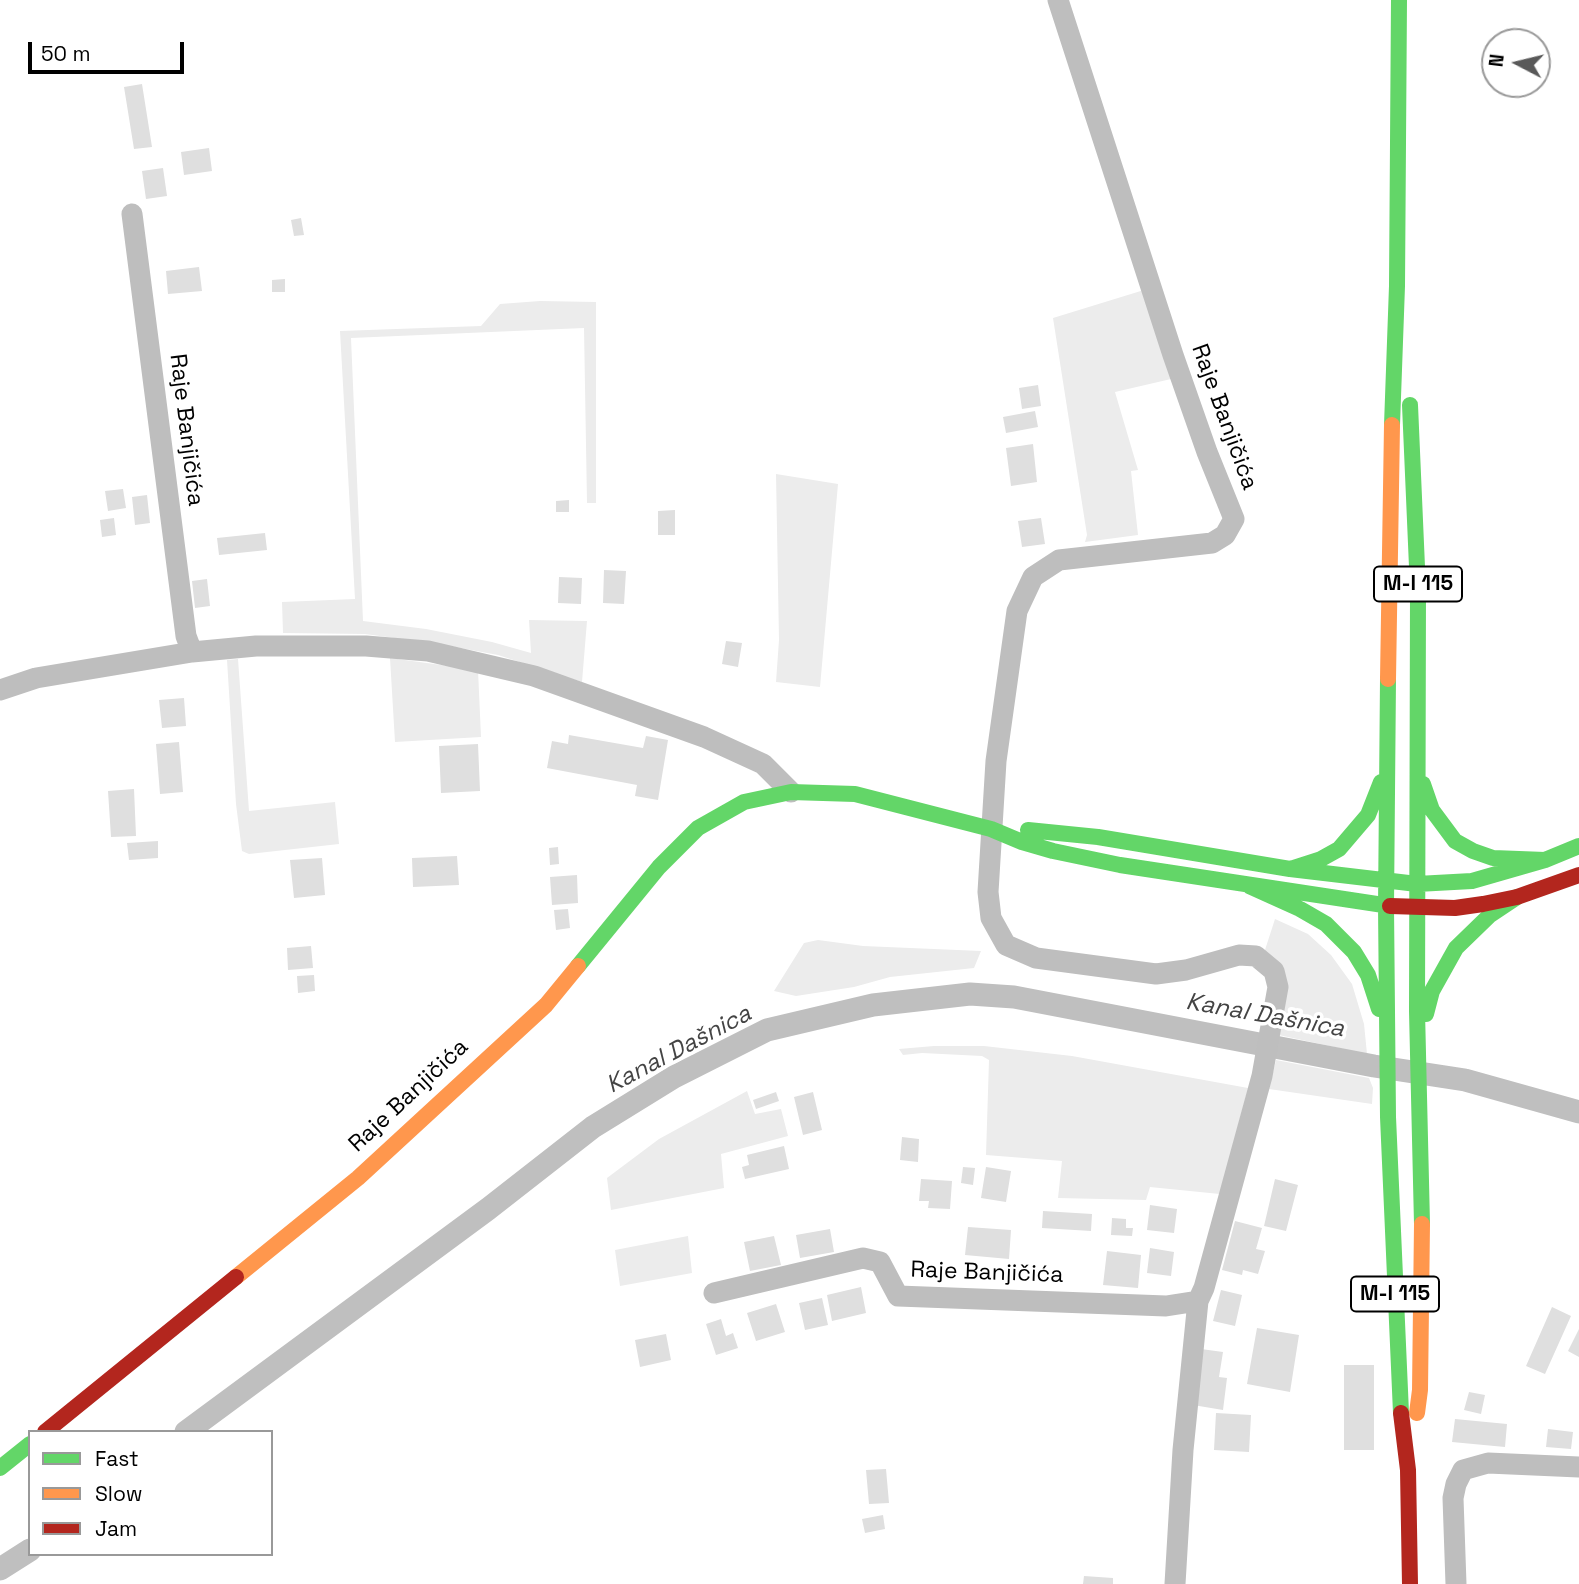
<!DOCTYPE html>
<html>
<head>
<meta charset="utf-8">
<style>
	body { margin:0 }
	#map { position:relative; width:1579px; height:1584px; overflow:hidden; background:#fff; font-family:"Space Grotesk",sans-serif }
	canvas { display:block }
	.legend { position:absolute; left:28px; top:1430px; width:245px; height:126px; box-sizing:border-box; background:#fff; border:2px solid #999; margin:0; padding:9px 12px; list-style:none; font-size:21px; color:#000 }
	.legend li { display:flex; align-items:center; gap:14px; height:35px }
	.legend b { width:35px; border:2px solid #999 }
	.north { position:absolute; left:1481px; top:28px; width:70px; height:70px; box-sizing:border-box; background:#fff; border:2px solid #999; border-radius:50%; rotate:277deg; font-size:19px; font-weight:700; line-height:28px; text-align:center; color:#000 }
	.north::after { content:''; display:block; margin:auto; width:24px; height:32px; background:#595959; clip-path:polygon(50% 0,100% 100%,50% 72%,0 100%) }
	.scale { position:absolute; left:28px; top:42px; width:156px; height:32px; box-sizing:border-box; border:4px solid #000; border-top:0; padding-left:9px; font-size:21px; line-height:24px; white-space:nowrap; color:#000; -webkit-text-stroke:5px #fff; paint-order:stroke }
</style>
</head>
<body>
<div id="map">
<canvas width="1579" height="1584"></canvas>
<ul class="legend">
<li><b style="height:9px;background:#63d668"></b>Fast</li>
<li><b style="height:9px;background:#ff974d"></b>Slow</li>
<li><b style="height:9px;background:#b3261e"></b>Jam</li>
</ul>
<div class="north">N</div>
<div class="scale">50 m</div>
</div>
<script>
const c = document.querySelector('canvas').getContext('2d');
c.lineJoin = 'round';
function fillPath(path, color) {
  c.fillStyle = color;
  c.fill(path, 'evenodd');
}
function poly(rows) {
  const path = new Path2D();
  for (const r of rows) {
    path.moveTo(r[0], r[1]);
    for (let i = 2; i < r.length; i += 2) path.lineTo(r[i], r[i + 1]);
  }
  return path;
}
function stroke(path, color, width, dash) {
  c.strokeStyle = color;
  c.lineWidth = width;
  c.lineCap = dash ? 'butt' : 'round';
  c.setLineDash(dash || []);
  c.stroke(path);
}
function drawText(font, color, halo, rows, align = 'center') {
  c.font = font + ' "Space Grotesk",sans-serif';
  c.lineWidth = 7;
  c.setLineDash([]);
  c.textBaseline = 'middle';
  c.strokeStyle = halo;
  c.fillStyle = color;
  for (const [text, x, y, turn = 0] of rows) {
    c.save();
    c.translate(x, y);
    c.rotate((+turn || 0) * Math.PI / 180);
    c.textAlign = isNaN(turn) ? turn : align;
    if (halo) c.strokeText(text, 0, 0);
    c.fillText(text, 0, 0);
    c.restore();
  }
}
fillPath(poly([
	[1144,290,1171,379,1115,392,1138,470,1131,471,1138,535,1085,542,1087,535,1053,318],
	[540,301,596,302,596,503,587,503,584,328,351,338,363,621,426,629,492,642,531,653,529,620,587,621,582,682,498,655,439,644,365,634,283,633,282,602,355,599,340,331,481,326,500,304],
	[776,474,838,484,820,687,776,682,779,640],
	[390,658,478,670,481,737,395,742],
	[238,659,249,811,335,802,339,844,249,854,242,851,236,804,227,660],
	[1275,919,1308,934,1331,955,1352,984,1364,1024,1367,1054,1274,1034,1264,953],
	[818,940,863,946,981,951,974,968,890,977,854,987,796,996,774,991,804,943],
	[934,1046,984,1046,1072,1056,1248,1088,1220,1194,1150,1187,1146,1200,1058,1198,1062,1161,986,1155,989,1060,982,1056,922,1053,903,1055,899,1049],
	[1276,1060,1369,1078,1373,1088,1372,1104,1269,1089],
	[747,1091,755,1114,781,1109,788,1136,721,1154,724,1188,611,1210,607,1178,659,1139],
	[688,1236,692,1273,620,1286,615,1250]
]), '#ececec');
stroke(poly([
	[186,1432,488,1209,593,1127,674,1077,767,1030,873,1005,970,994,1014,997,1374,1066,1465,1080,1579,1112],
	[0,1569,30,1550]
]), '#bfbfbf', 23);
fillPath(poly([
	[142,84,152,147,134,149,124,87],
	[209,148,212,171,184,175,181,152],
	[163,168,167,196,146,199,142,171],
	[301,218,304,235,294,236,291,220],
	[199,267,202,291,168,294,166,271],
	[285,279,285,292,272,292,272,280],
	[1038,385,1041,406,1022,409,1019,388],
	[1035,411,1038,427,1006,433,1003,417],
	[1033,444,1037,482,1011,486,1006,448],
	[123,489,126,508,108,511,105,491],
	[147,495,150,523,135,525,132,497],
	[569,500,569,512,556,512,556,501],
	[675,510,675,535,658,535,658,511],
	[114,518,116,535,102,537,100,520],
	[1041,518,1045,544,1022,547,1018,521],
	[265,533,267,550,219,555,217,538],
	[604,570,626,571,624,604,603,603],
	[559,577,582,578,581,604,558,603],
	[207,579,210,606,195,608,192,581],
	[726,641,742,643,738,667,722,664],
	[184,698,186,726,162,728,159,700],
	[569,735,643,748,646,736,668,740,658,800,635,796,637,785,547,768,552,741,568,744],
	[179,742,183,792,160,794,156,744],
	[478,744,480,791,441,793,439,746],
	[134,789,136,836,111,837,108,791],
	[158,841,158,858,129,860,127,843],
	[558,847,559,864,550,865,549,848],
	[457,856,459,885,413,887,412,858],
	[322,858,325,895,294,898,290,860],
	[577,875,578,903,552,905,550,877],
	[568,909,570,928,556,930,554,910],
	[311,946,313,968,288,970,287,948],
	[314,975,315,991,298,993,297,976],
	[776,1092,779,1101,756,1109,753,1100],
	[813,1092,822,1130,803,1135,794,1097],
	[902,1137,919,1139,918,1162,900,1160],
	[784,1146,789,1169,745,1179,742,1167,749,1165,747,1155],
	[963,1167,975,1168,973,1185,961,1183],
	[986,1167,1011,1171,1006,1202,981,1198],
	[921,1179,952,1181,950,1209,928,1208,929,1201,919,1201],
	[1275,1179,1298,1185,1286,1231,1264,1226],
	[1150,1205,1177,1209,1174,1233,1147,1230],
	[1043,1211,1092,1214,1091,1231,1042,1228],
	[1112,1218,1126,1219,1126,1228,1133,1228,1132,1236,1111,1235],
	[1235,1221,1262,1228,1256,1249,1265,1251,1258,1274,1243,1270,1242,1275,1222,1270],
	[968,1227,1011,1230,1009,1259,965,1255],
	[830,1229,834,1252,800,1258,796,1235],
	[774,1236,781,1265,750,1271,744,1242],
	[1150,1248,1174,1252,1171,1276,1147,1273],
	[1107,1251,1141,1255,1138,1288,1103,1285],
	[861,1287,866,1313,832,1321,827,1295],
	[1221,1290,1242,1295,1235,1326,1213,1321],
	[822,1298,828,1325,805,1330,799,1303],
	[776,1304,785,1332,756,1341,747,1313],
	[1552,1307,1571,1316,1545,1374,1526,1366],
	[721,1319,726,1336,733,1333,738,1348,716,1355,706,1324],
	[1257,1328,1299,1335,1290,1392,1247,1384],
	[1579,1329,1579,1357,1568,1351],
	[666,1334,671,1360,640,1367,635,1340],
	[1201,1349,1223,1352,1219,1377,1227,1378,1223,1410,1193,1405],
	[1344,1365,1374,1365,1374,1450,1344,1450],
	[1469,1392,1485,1395,1481,1414,1464,1410],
	[1216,1413,1251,1415,1249,1452,1214,1450],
	[1455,1419,1507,1424,1505,1447,1452,1442],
	[1548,1429,1573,1432,1571,1449,1546,1447],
	[886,1469,889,1503,869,1504,866,1470],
	[883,1515,885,1529,865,1533,862,1519],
	[1084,1576,1113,1578,1113,1584,1083,1584]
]), '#dfdfdf');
stroke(poly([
	[132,214,186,636,192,652],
	[0,690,36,678,192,652,256,646,366,646,428,651,534,676,704,737,763,764,791,792],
	[714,1293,863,1258,880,1262,898,1296,1166,1306,1198,1301,1204,1288,1262,1076,1278,987,1274,971,1256,956,1239,955,1186,970,1156,974,1036,958,1006,945,991,918,988,892,996,761,1017,611,1033,577,1059,560,1212,543,1225,535,1234,519,1207,452,1173,355,1058,0],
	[1175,1584,1183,1450,1198,1301],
	[1456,1584,1453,1498,1456,1484,1463,1470,1488,1463,1579,1467]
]), '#bebebe', 21);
stroke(poly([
	[1410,405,1418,590,1417,1011,1422,1224],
	[1392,425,1397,286,1399,0],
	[1388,679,1386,906,1388,1117,1401,1413],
	[1423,784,1432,810,1455,841,1473,851,1493,858,1545,860],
	[1028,830,1098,837,1290,869,1417,884,1472,881,1545,860,1579,846],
	[1290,869,1321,859,1339,849,1368,815,1381,782],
	[1249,886,1300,909,1326,924,1354,952,1368,975,1379,1009],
	[578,966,659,867,698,828,744,802,791,792,855,794,991,829,1022,842,1053,851,1120,865,1390,906],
	[1426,1014,1432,991,1456,948,1490,915,1517,897],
	[0,1468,30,1444]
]), '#63d668', 16);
stroke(poly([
	[1388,679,1392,425],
	[236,1277,358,1178,546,1005,578,966],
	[1417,1413,1420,1390,1422,1224]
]), '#ff974d', 16);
stroke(poly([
	[1390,906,1455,908,1483,904,1517,897,1579,875],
	[1401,1413,1408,1470,1410,1584],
	[45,1432,236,1277]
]), '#b3261e', 16);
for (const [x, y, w] of [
	[1418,584,88],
	[1395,1294,88]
]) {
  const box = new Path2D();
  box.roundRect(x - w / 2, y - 17.5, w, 35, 5);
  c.fillStyle = '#fff';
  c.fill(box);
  stroke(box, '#000', 2);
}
drawText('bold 21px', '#000', null, [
	["M-I 115",1418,584],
	["M-I 115",1395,1294]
]);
drawText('23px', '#000', '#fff', [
	["Raje Banjičića",1224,417,70],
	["Raje Banjičića",186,430,83],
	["Raje Banjičića",409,1096,-43],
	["Raje Banjičića",987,1273,2]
]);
drawText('italic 24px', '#444', '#fff', [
	["Kanal Dašnica",1265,1016,10],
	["Kanal Dašnica",679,1050,-28]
]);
</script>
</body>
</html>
